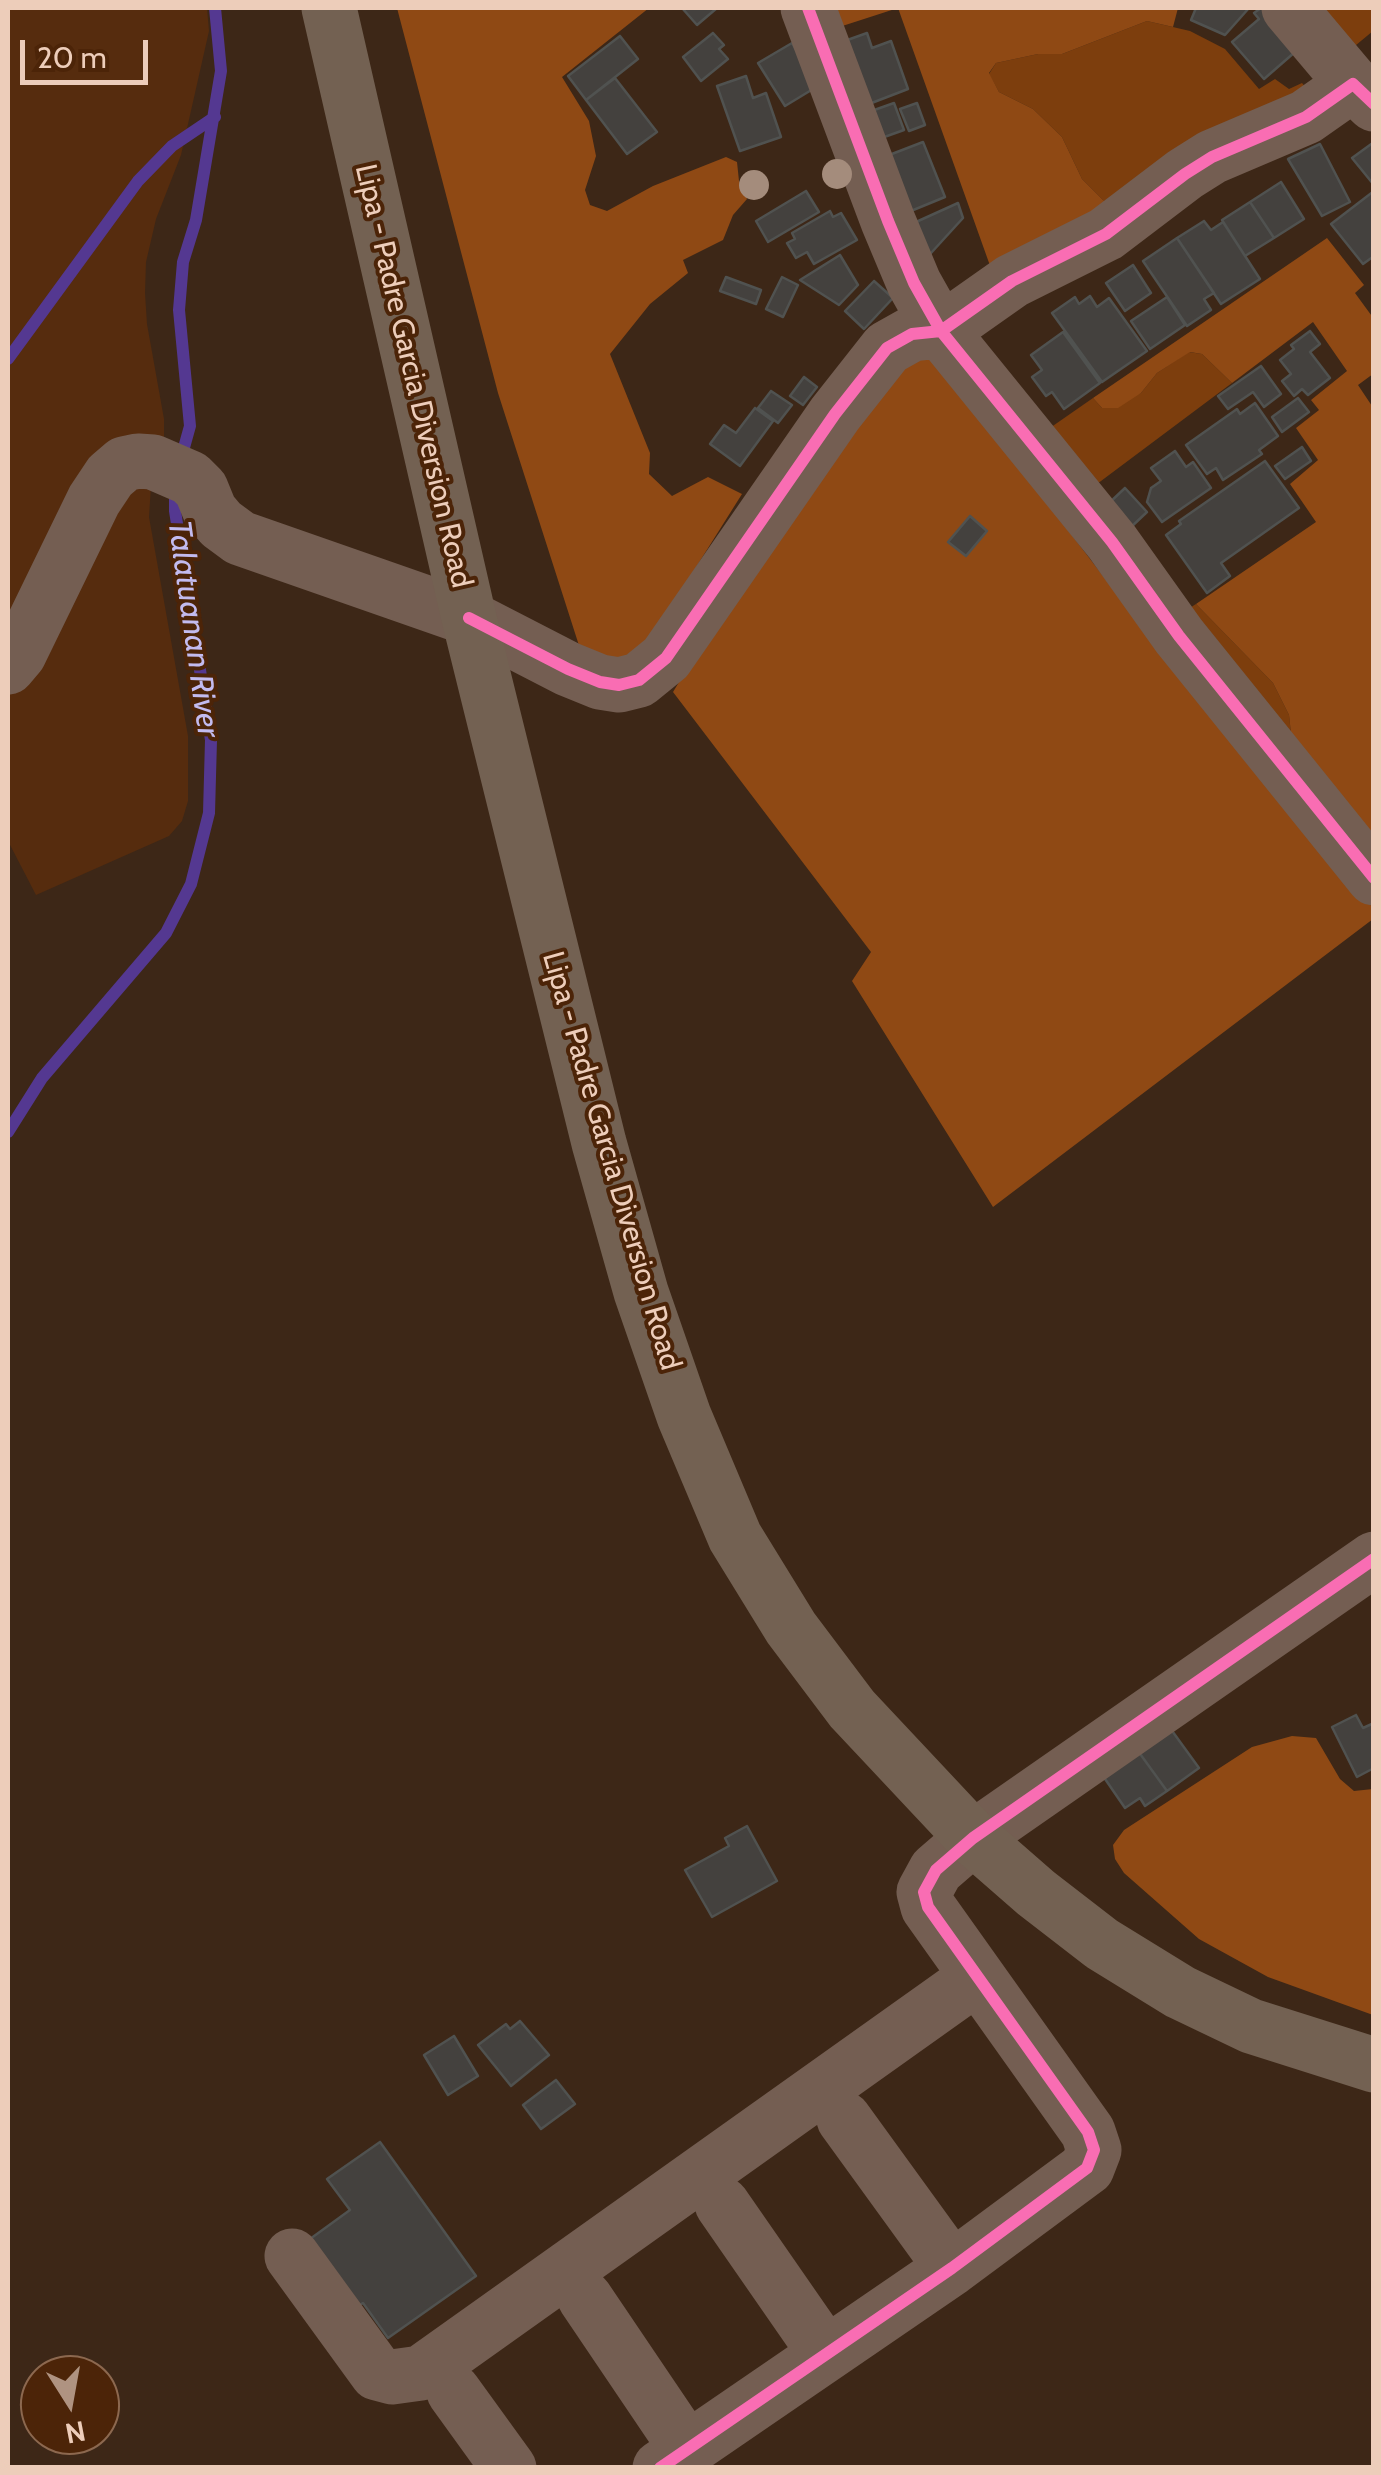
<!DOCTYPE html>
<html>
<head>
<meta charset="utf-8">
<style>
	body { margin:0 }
	#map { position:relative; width:1381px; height:2475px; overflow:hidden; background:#3d2717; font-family:Cabin,sans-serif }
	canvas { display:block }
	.frame { position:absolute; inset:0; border:10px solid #edcdba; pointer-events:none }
	.north { position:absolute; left:20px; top:2355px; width:100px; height:100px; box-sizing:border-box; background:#4c2408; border:2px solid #8c684f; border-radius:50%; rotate:169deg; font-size:28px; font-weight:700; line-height:40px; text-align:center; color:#edcdba }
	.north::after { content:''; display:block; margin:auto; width:35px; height:45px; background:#af9381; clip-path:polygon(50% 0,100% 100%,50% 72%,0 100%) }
	.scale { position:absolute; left:20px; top:40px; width:128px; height:45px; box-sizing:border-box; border:5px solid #edcdba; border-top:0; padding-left:12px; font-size:30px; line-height:35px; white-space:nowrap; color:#edcdba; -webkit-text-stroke:8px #4c2408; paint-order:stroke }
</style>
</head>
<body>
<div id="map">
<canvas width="1381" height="2475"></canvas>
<div class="frame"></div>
<div class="north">N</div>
<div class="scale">20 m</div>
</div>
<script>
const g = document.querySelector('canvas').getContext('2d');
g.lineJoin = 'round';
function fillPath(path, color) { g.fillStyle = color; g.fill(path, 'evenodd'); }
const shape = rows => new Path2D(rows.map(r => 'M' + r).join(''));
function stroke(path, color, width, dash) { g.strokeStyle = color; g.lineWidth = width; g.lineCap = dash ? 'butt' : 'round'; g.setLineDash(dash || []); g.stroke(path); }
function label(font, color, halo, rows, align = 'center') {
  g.font = font + ' Cabin,sans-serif'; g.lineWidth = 8; g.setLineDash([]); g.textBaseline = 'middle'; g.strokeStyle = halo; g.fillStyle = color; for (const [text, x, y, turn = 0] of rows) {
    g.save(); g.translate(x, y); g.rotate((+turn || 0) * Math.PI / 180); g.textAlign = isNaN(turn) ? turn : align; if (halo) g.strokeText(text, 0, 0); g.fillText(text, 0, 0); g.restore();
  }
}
fillPath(shape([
	[8,8,207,8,209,31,181,155,156,219,146,262,145,293,147,324,164,419,164,445,151,486,149,517,188,736,188,801,182,821,169,836,36,895,8,841]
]), '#562c0e');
fillPath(shape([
	[1304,8,1373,8,1373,31,1344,55],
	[1147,21,1190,31,1225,49,1259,89,1275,79,1289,89,1302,83,1313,96,1120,207,1103,200,1082,179,1062,137,1033,109,999,92,989,74,996,63,1038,54,1062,54],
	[1189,352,1202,354,1232,383,1097,484,1047,430,1093,398,1102,408,1141,393,1157,373],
	[1196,604,1273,683,1289,715,1292,743,1185,611]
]), '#7d3e0d');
fillPath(shape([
	[397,8,649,8,562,77,589,121,596,156,585,190,590,205,607,211,653,186,726,157,737,162,739,181,747,199,733,215,723,240,683,260,688,273,650,304,610,354,650,453,649,474,672,496,708,477,742,494,649,642,616,662,583,658,498,393],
	[822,8,1178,8,1173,27,1147,21,1062,54,1038,54,996,63,989,73,999,92,1033,109,1062,137,1082,179,1103,200,1120,207,993,274,898,8,830,30],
	[1327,238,1364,285,1355,293,1374,319,1373,374,1358,385,1374,409,1373,849,1292,743,1289,715,1273,683,1196,604,1316,522,1290,484,1318,460,1296,428,1319,410,1311,400,1347,371,1313,322,1232,383,1202,354,1190,352,1157,373,1141,393,1118,408,1102,408,1093,398],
	[925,353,1009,453,1113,589,1373,908,1373,919,993,1207,852,981,871,952,673,692,696,654,896,362],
	[1292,1736,1316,1738,1340,1779,1354,1791,1373,1789,1373,2015,1268,1977,1199,1939,1124,1873,1115,1859,1113,1845,1124,1830,1252,1747]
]), '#8f4914');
stroke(shape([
	[8,359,138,181,172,146,215,117],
	[180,462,190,426,179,310,183,262,196,220,221,71,215,8],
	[8,1132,42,1078,166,933,191,884,209,813,211,740,175,511,175,486]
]), '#543891', 12);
const building = shape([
	[682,8,717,8,697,25,682,8],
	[1196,8,1249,8,1225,35,1191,20,1196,8],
	[1261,8,1271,8,1295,52,1264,79,1232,42,1259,19,1254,13,1261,8],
	[713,33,724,45,719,49,728,59,701,81,683,57,713,33],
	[867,33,872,48,891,41,908,89,856,109,839,43,867,33],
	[620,36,638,59,586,100,568,76,620,36],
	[792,43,818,86,785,106,758,63,792,43],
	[746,76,753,98,766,93,781,137,740,151,717,86,746,76],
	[615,78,657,132,627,154,586,100,615,78],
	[894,103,904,130,873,141,863,114,894,103],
	[917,103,925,125,909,131,900,109,917,103],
	[923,142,945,197,906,213,884,157,923,142],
	[1374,142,1374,185,1352,158,1374,142],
	[1320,144,1350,202,1322,216,1288,159,1320,144],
	[1281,182,1304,219,1274,238,1250,202,1281,182],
	[806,191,819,212,768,242,756,221,806,191],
	[1374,191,1374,256,1363,264,1331,224,1374,191],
	[1250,202,1274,238,1245,256,1222,220,1250,202],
	[958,203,963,218,921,264,905,227,958,203],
	[830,211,833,217,841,213,857,240,814,264,807,252,796,258,787,243,795,239,792,233,830,211],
	[1204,221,1211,230,1223,222,1260,279,1221,304,1177,238,1204,221],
	[1177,238,1214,293,1204,299,1211,310,1187,326,1143,261,1177,238],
	[840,255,858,285,839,305,800,280,840,255],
	[1133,265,1151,293,1125,311,1106,283,1133,265],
	[726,277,761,290,756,304,720,291,726,277],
	[782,277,798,285,783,317,766,309,782,277],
	[874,281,893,298,864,329,845,311,874,281],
	[1090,296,1097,307,1109,298,1147,351,1102,382,1052,313,1075,297,1079,304,1090,296],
	[1167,297,1185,325,1150,349,1131,321,1167,297],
	[1310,331,1320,344,1310,352,1330,378,1308,395,1302,389,1294,396,1282,381,1291,374,1280,360,1294,349,1291,345,1310,331],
	[1063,332,1100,383,1064,409,1052,392,1046,396,1032,377,1042,370,1031,355,1063,332],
	[1261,366,1281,394,1264,407,1253,392,1228,409,1218,396,1261,366],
	[804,377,817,387,803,405,790,396,804,377],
	[771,391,792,405,778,423,758,408,771,391],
	[1298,398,1309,412,1282,432,1272,417,1298,398],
	[1255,403,1278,436,1259,450,1262,454,1223,480,1216,468,1207,474,1186,445,1237,409,1240,414,1255,403],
	[755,408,773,421,740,466,710,444,724,425,736,433,755,408],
	[1302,447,1311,461,1285,479,1275,466,1302,447],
	[1175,451,1186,467,1193,462,1211,488,1162,522,1147,502,1151,488,1161,481,1151,468,1175,451],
	[1265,461,1299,508,1221,563,1230,576,1207,593,1166,535,1181,524,1179,521,1265,461],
	[1125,488,1147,512,1129,529,1107,505,1125,488],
	[970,516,987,531,966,556,948,542,970,516],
	[1356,1715,1363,1728,1374,1723,1374,1768,1357,1777,1332,1727,1356,1715],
	[1170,1728,1199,1768,1167,1791,1138,1751,1170,1728],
	[1138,1751,1167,1791,1145,1806,1140,1798,1125,1808,1103,1776,1138,1751],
	[747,1826,777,1881,712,1917,685,1870,729,1846,725,1838,747,1826],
	[520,2021,549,2055,511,2086,478,2045,506,2024,510,2029,520,2021],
	[454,2036,478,2076,448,2095,424,2055,454,2036],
	[556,2080,575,2104,541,2129,523,2105,556,2080],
	[380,2142,476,2276,388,2338,363,2303,358,2306,310,2239,350,2210,327,2179,380,2142]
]);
fillPath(building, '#44413e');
stroke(building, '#505250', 2.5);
stroke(shape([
	[808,8,888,221,914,283,941,331,1112,542,1179,636,1374,878],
	[1289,8,1353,84],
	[8,667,19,654,94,500,110,476,124,464,138,461,153,462,190,478,201,489,210,511,221,524,240,538,469,618,568,669,600,682,619,685,639,680,666,658,835,414,887,348,912,334,941,331,1012,281,1106,234,1185,174,1212,157,1306,117,1353,84,1374,104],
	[844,2119,952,2268],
	[722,2204,826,2354],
	[292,2256,377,2373,392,2377,421,2373,976,1978],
	[585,2298,687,2449],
	[454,2392,509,2468],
	[660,2468,952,2268,1087,2168,1094,2150,1088,2132,928,1907,924,1892,936,1870,973,1838,1374,1559]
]), '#745e52', 55);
stroke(shape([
	[329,8,469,618,599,1143,641,1292,684,1416,735,1537,791,1628,852,1709,973,1838,1036,1893,1102,1944,1180,1992,1251,2026,1374,2065]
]), '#736152', 55);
stroke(shape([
	[808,8,888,221,914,283,941,331,1112,542,1179,636,1374,878],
	[469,618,568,669,600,682,619,685,639,680,666,658,835,414,887,348,912,334,941,331,1012,281,1106,234,1185,174,1212,157,1306,117,1353,84,1374,104],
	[660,2468,952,2268,1087,2168,1094,2150,1088,2132,928,1907,924,1892,936,1870,973,1838,1374,1559]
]), '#f96db3', 12);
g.fillStyle = '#a48c7c';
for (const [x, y] of [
	[837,174],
	[754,185]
]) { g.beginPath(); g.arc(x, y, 15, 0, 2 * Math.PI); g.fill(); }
label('30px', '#edcdba', '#4c2408', [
	["Lipa - Padre Garcia Diversion Road",413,376,77],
	["Lipa - Padre Garcia Diversion Road",611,1161,74]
]);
label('italic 32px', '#c3bbef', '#4c2408', [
	["Talatuanan River",193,629,82]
]);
</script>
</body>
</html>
